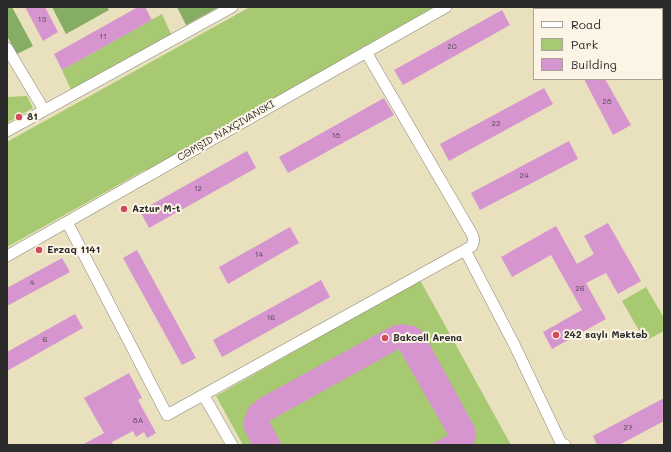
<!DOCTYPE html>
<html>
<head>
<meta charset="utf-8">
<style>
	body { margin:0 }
	#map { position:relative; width:671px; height:452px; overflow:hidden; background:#e9e1be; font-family:Mali,sans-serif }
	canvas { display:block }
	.frame { position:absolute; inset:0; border:8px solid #2b2b2b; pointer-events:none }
	.legend { position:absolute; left:533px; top:8px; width:130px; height:72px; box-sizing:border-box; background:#fcf5e5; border:1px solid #a8a49b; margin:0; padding:5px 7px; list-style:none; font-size:12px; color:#2b2b2b }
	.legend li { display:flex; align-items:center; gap:8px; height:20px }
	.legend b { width:20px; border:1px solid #a8a49b }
</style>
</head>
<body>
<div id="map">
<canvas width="671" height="452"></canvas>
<div class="frame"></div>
<ul class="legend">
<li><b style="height:5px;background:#fff"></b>Road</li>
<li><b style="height:11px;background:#a7c972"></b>Park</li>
<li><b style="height:11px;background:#d695ce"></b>Building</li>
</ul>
</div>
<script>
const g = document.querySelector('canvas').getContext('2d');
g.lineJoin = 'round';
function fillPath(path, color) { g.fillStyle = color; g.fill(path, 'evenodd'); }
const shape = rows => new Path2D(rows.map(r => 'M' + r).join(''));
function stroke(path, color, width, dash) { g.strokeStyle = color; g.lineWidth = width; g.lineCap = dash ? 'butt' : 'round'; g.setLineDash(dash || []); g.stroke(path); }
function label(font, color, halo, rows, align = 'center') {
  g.font = font + ' Mali,sans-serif'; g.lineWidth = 4; g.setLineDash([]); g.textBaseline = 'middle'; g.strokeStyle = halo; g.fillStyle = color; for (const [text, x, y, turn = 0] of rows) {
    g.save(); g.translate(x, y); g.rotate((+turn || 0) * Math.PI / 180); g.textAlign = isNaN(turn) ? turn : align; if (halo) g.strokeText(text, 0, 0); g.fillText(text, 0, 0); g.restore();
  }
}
fillPath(shape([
	[250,7,434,7,344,58,162,167,145,170,7,247,7,142],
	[162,14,171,34,71,90,62,70],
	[27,96,33,108,7,123,7,97],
	[420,280,511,445,243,445,216,396],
	[646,287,664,318,664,331,645,341,622,301]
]), '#a7c972');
fillPath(shape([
	[7,7,12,7,33,46,17,54,7,36],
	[52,7,107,7,109,10,66,34],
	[177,7,219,7,186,25]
]), '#85ad64');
fillPath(shape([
	[25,7,45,7,58,32,43,41],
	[138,7,145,7,152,20,62,70,54,54],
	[502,10,510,25,403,85,394,70],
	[584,79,605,79,631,125,613,135],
	[544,88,553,104,449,161,440,144],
	[384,98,394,115,288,173,279,157],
	[569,141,578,159,480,210,471,193],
	[247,151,256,168,149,228,140,211],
	[608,223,641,281,618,294,606,273,586,283,606,319,552,349,543,332,582,310,551,255,512,277,501,257,556,226,577,264,594,254,584,236],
	[290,227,299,243,228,284,219,267],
	[137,250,196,358,182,365,123,258],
	[62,258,70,272,7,306,7,288],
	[321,280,330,297,222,357,213,340],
	[75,314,83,328,7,371,7,352],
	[400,324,415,326,423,332,475,428,476,437,473,445,430,445,448,435,399,349,269,421,282,445,252,445,244,429,244,419,249,407,260,398,390,327],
	[129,373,142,398,138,400,156,433,147,438,144,432,136,437,133,431,112,442,113,445,82,445,104,433,84,398],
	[664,398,664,421,619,445,597,445,593,436]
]), '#d695ce');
const minor = shape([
	[7,48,44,110],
	[7,131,232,7],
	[67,222,167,415,465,250,472,246,474,240,472,234,366,52],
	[465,250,514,344,561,443,565,445],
	[7,256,446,7],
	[204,396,232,445]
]);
stroke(minor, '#8a8674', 12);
stroke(minor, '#fff', 11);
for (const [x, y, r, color] of [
	[19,117,4,"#d1495b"],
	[124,209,4,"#d1495b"],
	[39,250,4,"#d1495b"],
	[556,335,4,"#d1495b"],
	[385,338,4,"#d1495b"]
]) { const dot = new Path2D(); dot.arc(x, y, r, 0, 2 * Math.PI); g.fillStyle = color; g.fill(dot); stroke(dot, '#fcf5e5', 1.5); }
label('8px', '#564654', null, [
	["13",42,20],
	["11",103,37],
	["20",452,47],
	["28",607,102],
	["22",496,124],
	["18",336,136],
	["24",524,176],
	["12",198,189],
	["14",259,255],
	["4",32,283],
	["26",580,289],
	["16",271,318],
	["6",45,340],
	["8A",138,421],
	["27",628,428]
]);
label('bold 10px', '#2b2b2b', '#fcf5e5', [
	["81",27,117],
	["Aztur M-t",132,209],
	["Erzaq 1141",47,250],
	["242 saylı Məktəb",564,335],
	["Bakcell Arena",393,338]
], 'left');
label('10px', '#2b2b2b', '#fcf5e5', [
	["CƏMŞID NAXÇIVANSKI",226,131,-30]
]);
</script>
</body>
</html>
